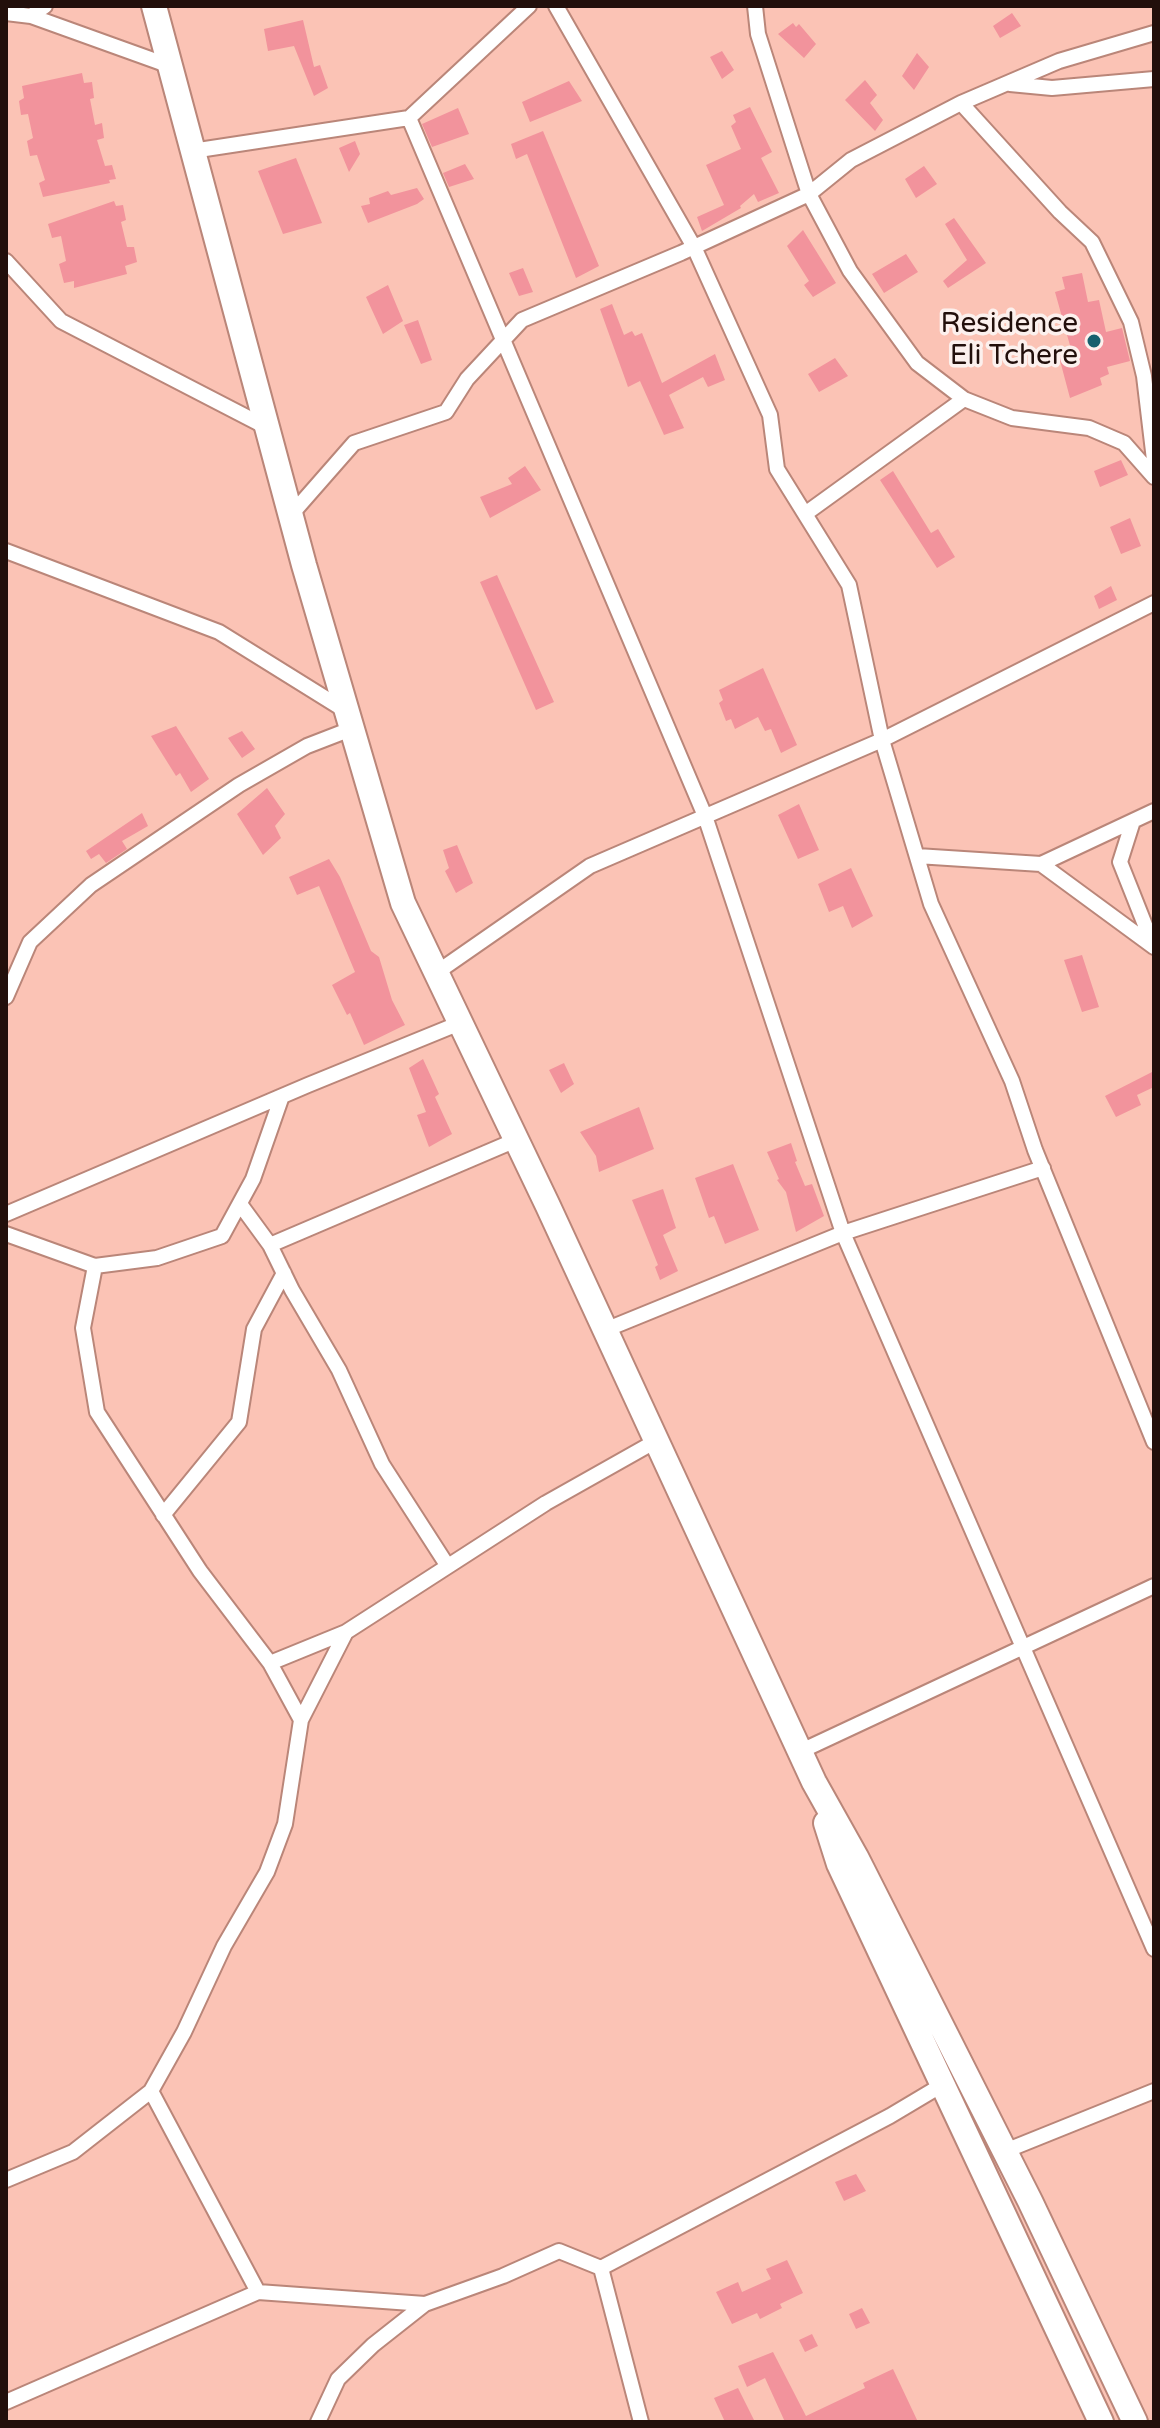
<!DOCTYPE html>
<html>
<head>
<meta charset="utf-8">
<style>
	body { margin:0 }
	#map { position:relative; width:1160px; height:2428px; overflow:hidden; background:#fbc3b5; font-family:"Varela Round",sans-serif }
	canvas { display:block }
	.frame { position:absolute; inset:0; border:8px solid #220f0b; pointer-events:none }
</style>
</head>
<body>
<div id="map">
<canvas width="1160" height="2428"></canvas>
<div class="frame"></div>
</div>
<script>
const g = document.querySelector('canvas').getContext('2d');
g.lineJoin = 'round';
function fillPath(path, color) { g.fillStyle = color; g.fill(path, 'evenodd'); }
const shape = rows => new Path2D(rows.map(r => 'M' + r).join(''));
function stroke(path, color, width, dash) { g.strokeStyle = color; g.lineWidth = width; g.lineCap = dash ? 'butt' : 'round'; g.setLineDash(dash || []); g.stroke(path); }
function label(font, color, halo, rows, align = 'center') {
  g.font = font + ' "Varela Round",sans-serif'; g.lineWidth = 7; g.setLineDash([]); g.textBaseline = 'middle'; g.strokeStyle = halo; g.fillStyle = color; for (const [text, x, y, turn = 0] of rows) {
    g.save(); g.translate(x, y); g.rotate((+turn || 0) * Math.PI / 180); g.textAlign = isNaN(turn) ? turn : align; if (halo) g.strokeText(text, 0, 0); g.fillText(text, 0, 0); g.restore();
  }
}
fillPath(shape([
	[1012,13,1021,26,1000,38,993,26],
	[303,20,314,67,320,65,328,88,314,96,294,46,268,51,264,29],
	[793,23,796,27,799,24,816,44,804,58,778,34],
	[722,51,734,70,722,79,710,57],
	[917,53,929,67,914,90,902,76],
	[82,73,84,83,92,82,94,98,90,99,95,125,102,123,104,138,97,140,105,166,112,165,116,179,109,180,110,183,43,197,39,183,45,180,37,155,30,156,27,141,33,138,28,114,21,115,19,101,24,98,22,86],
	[865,80,877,95,870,103,883,120,875,131,845,100],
	[569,81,582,101,530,122,522,102],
	[750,107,772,152,761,158,779,193,758,202,754,194,740,206,741,208,702,231,697,217,724,205,706,165,741,149,731,126,736,122,733,115],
	[458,108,469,134,432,147,422,124],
	[543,131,599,266,576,278,527,154,516,159,511,144],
	[355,141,360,154,349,172,339,148],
	[296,158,322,223,283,234,258,171],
	[465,164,474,179,449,187,443,173],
	[924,166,937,184,916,198,905,179],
	[417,188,424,199,417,204,368,223,361,206,370,204,369,198,388,191,391,195],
	[114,201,116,206,123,205,126,220,121,222,127,247,134,247,137,262,125,266,127,274,74,288,74,281,64,283,59,264,66,261,61,236,52,238,48,224],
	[954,218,986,263,948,288,943,281,967,260,945,224],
	[803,230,836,283,813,297,804,285,809,281,787,246],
	[906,254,918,272,884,293,872,274],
	[523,268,533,292,519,296,509,273],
	[1082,273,1088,302,1099,300,1106,332,1122,328,1130,361,1107,367,1109,374,1100,378,1102,385,1070,398,1058,353,1071,349,1055,292,1065,289,1062,277],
	[388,285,403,321,383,334,366,297],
	[612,304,624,335,632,331,635,336,642,333,662,383,715,354,725,380,708,387,703,377,669,395,684,428,664,435,640,381,628,387,600,309],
	[418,320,432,360,421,364,404,325],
	[835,358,848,376,819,392,808,374],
	[1121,460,1128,475,1100,487,1094,471],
	[525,466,541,490,490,518,480,497,512,484,508,478],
	[893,471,931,533,938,529,955,557,937,568,880,480],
	[1130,518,1141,546,1121,554,1110,527],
	[497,575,554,702,536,710,480,582],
	[1111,586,1117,600,1099,609,1094,596],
	[763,668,797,745,781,753,771,729,765,731,758,717,735,729,731,719,726,721,719,703,723,700,719,690],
	[176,726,209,779,191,792,180,773,176,776,151,736],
	[242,731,255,749,242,758,228,738],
	[267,788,285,814,275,826,281,838,263,855,237,814],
	[799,804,819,850,798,859,778,815],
	[142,813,148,826,122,841,127,849,106,863,99,854,91,859,86,851],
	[457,845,473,883,456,893,445,871,449,868,443,850],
	[329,859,340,877,371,951,379,957,392,1000,405,1025,364,1045,350,1013,347,1015,332,985,355,972,319,886,297,895,289,877],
	[851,868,873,916,852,928,843,906,829,912,818,884],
	[1082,955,1099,1007,1082,1012,1064,960],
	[423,1059,439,1094,435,1097,452,1134,429,1147,417,1115,426,1112,409,1068],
	[564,1063,574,1084,561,1093,549,1070],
	[1154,1071,1154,1087,1137,1095,1141,1105,1116,1117,1105,1096],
	[639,1107,654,1149,599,1172,596,1156,580,1132],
	[791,1143,797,1161,795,1162,805,1186,812,1184,824,1216,796,1232,786,1192,777,1180,779,1179,767,1152],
	[733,1164,759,1230,725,1244,714,1216,709,1218,695,1178],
	[663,1189,676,1228,663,1235,678,1271,660,1280,655,1267,658,1265,632,1200],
	[856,2174,866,2191,844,2201,835,2182],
	[787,2260,803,2293,780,2304,782,2308,760,2319,757,2313,732,2324,716,2292,738,2282,742,2292,771,2279,766,2269],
	[862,2308,870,2323,856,2329,849,2314],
	[812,2334,818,2346,805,2352,799,2340],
	[773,2352,806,2416,865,2388,863,2383,893,2369,918,2422,785,2422,765,2378,747,2387,738,2366],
	[738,2388,755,2422,725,2422,714,2398]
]), '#f2939c');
const minor = shape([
	[45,6,31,16,170,66],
	[556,6,694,247,770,415,777,469,849,585,882,740,931,904,1012,1081,1035,1150,1154,1442],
	[755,6,758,34,809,194,850,271,917,363,964,399,1012,418,1089,428,1124,443,1154,477],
	[6,13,31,16],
	[1010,84,1052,88,1154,79],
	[961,103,1059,61,1154,33],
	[409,118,705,816,843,1233,1043,1168],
	[192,151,409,118,529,6],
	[6,261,61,321,266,427],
	[805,514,964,399],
	[290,516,354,443,446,412,467,379,522,320,681,253,809,194,851,160,961,103,1060,212,1092,242,1131,322,1144,376,1154,460],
	[6,551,219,632,346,711],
	[1133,821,1120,862,1153,945],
	[917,856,1041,864,1154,811],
	[1041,864,1154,947],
	[436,973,590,866,882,740,1154,603],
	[6,997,30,942,91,885,239,785,307,746,351,729],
	[240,1204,270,1245,292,1290,339,1370,382,1464,447,1565],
	[6,1214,308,1085,460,1023],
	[6,1234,95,1266,157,1258,222,1236,253,1179,282,1096],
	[270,1245,516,1140],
	[95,1266,83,1328,97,1412,200,1571,270,1663,346,1632,546,1503,656,1441],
	[605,1330,843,1233,1154,1949],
	[163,1515,239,1422,254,1329,284,1273],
	[270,1663,301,1720,346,1632],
	[799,1752,1154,1586],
	[151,2091,258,2292,425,2304],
	[1005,2151,1154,2091],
	[6,2180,73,2152,151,2091,184,2032,224,1946,267,1872,285,1824,301,1720],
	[601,2268,890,2116,942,2085],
	[601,2268,641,2422],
	[6,2402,258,2292],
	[318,2422,338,2379,373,2345,425,2304,503,2276,559,2251,601,2268]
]);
const trunk = shape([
	[154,6,304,565,403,903,548,1206,814,1782,856,1857,1030,2201,1135,2422],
	[826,1823,839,1864,1101,2422]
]);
stroke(minor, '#ba8679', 18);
stroke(trunk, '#ba8679', 28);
stroke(minor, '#fff', 14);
stroke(trunk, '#fff', 24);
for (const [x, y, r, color] of [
	[1094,341,8,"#16606e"]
]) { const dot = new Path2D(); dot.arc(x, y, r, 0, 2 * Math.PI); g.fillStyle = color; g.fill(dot); stroke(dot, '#fcf0ed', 3); }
label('28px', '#220f0b', '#fcf0ed', [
	["Residence",1078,325],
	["Eli Tchere",1078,357]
], 'right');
</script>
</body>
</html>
